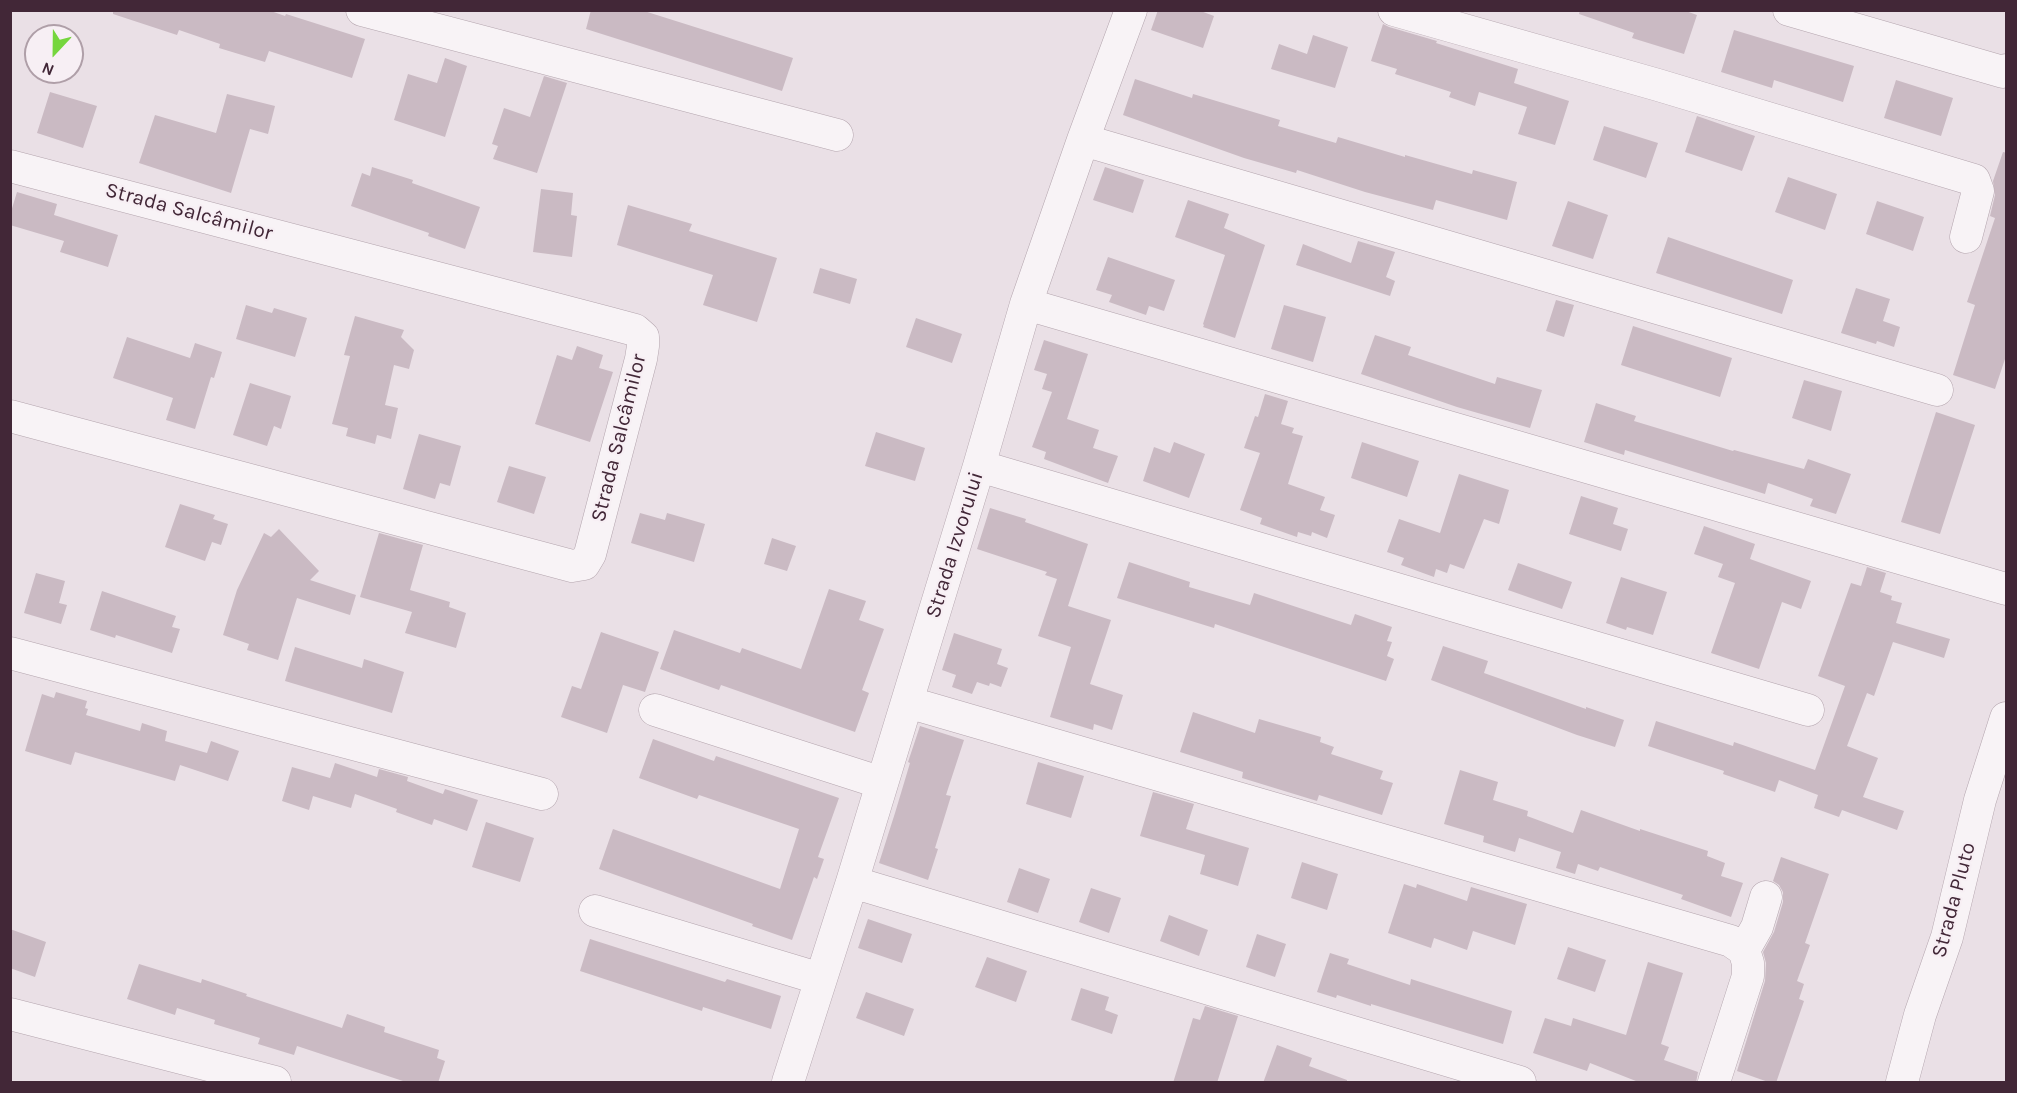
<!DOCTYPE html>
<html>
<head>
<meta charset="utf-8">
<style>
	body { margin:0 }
	#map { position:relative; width:2017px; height:1093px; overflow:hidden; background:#eae0e6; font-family:Karla,sans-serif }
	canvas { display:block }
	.frame { position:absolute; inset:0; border:12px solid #422737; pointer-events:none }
	.north { position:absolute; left:24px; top:24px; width:60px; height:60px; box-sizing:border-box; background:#f7eff4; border:2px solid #af9fa8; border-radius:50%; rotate:202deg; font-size:16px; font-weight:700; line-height:24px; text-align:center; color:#422737 }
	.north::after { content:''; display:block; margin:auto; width:21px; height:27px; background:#75d63d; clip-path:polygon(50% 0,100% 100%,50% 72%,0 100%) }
</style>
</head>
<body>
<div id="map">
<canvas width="2017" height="1093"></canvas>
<div class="frame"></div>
<div class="north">N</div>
</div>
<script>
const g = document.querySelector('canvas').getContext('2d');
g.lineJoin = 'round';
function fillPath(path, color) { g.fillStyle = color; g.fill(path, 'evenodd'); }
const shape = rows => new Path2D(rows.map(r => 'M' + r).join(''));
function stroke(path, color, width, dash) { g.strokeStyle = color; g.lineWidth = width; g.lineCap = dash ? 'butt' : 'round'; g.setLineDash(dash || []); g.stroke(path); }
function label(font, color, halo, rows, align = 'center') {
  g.font = font + ' Karla,sans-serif'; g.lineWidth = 4.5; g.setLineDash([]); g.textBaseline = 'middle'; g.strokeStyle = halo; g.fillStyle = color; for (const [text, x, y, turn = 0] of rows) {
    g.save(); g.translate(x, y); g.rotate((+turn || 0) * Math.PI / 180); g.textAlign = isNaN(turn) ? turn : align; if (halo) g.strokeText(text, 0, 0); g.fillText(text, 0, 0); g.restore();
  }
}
fillPath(shape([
	[113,10,268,10,285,16,286,14,365,39,352,78,269,51,265,62,219,48,220,44,179,30,177,35,113,14],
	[591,10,641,10,793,58,782,91,586,29],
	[1158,10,1198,10,1214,16,1203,48,1151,30],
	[1580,10,1683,10,1697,15,1684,54,1632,38,1634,33,1579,14],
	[1383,24,1389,27,1437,41,1436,43,1518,69,1514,83,1569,101,1555,145,1518,134,1527,107,1479,92,1475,106,1449,97,1451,92,1395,74,1397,69,1371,61],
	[1734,30,1854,66,1843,102,1774,80,1772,88,1721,72],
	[1313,35,1348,47,1335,88,1271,69,1279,44,1307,54],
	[445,58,467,66,445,137,394,120,408,74,437,83],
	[544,76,567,83,537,173,493,159,498,146,492,144,504,108,530,117],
	[1135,79,1192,98,1193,94,1280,120,1278,126,1336,143,1338,137,1405,157,1405,155,1472,174,1473,170,1517,182,1507,220,1436,200,1433,210,1365,192,1297,170,1296,173,1244,158,1123,115],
	[1896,80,1953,98,1941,136,1884,118],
	[50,92,97,106,83,148,37,133],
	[227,94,275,106,268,134,250,129,231,193,139,163,155,115,216,133],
	[1697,116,1755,136,1742,171,1685,152],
	[1604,126,1658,143,1646,178,1593,160],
	[2003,152,2007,153,2007,353,1995,389,1953,375,1975,305,1967,302,1995,218,1990,216,1995,195,1993,181],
	[372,167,413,180,412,183,480,207,465,249,428,236,429,233,351,206,362,173,370,176],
	[1105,167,1144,180,1133,213,1093,200],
	[1788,177,1837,194,1825,230,1775,212],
	[541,189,573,193,571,215,577,216,572,257,533,252],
	[17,192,57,204,54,215,118,235,108,267,60,252,64,241,10,225,10,215],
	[1188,200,1229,214,1224,228,1265,245,1235,338,1203,327,1204,325,1203,324,1225,255,1175,237],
	[1568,201,1608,215,1593,259,1552,246],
	[1877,201,1924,217,1913,251,1866,234],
	[628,205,692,224,689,231,777,258,757,322,703,305,713,275,617,245],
	[1668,237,1793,280,1782,314,1656,273],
	[1358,241,1395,252,1386,277,1395,281,1390,296,1296,265,1303,244,1351,263],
	[1108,257,1175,280,1164,311,1149,306,1146,315,1109,302,1112,295,1096,290],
	[820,268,857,279,850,304,813,293],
	[1856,288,1890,299,1883,321,1900,327,1894,347,1877,341,1876,344,1841,333],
	[1556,300,1574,305,1564,337,1546,331],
	[246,305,272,313,274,308,307,318,295,357,236,339],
	[1284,305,1326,317,1313,362,1271,349],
	[355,316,404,330,401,337,414,350,409,369,394,365,385,405,398,408,391,439,377,435,375,444,346,436,348,428,332,424,350,356,344,355],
	[916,318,962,334,952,363,906,347],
	[1633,326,1732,358,1720,397,1621,365],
	[1375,335,1411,347,1408,355,1495,384,1497,377,1542,390,1530,428,1457,407,1361,374],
	[127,337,190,358,195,343,222,352,214,378,211,377,195,429,166,420,173,398,113,378],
	[1044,340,1088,354,1067,419,1099,430,1093,448,1118,456,1108,483,1044,459,1046,452,1032,447,1052,392,1042,389,1047,374,1034,370],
	[577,346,603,355,599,368,613,372,590,442,535,424,557,355,572,360],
	[1804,380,1842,391,1831,431,1792,418],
	[250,383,291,396,281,429,274,426,267,446,233,435],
	[1265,394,1288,401,1281,424,1294,428,1292,433,1303,436,1288,484,1325,497,1320,510,1335,515,1327,538,1312,532,1311,536,1298,532,1297,537,1260,524,1262,518,1240,510,1260,453,1244,448,1255,416,1258,417],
	[1596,403,1636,416,1634,421,1733,451,1734,450,1804,469,1808,459,1851,474,1836,514,1810,506,1813,499,1768,483,1765,494,1625,450,1624,455,1584,442],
	[1936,412,1975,425,1940,534,1901,522],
	[876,432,925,448,915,481,865,466],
	[419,434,461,446,450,486,440,483,435,499,403,489],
	[1174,442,1205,454,1189,498,1143,481,1154,447,1170,453],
	[1362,442,1419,461,1407,497,1351,478],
	[509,466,546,477,534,514,497,502],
	[1459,474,1509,490,1499,524,1484,519,1464,569,1450,564,1447,573,1436,569,1434,577,1401,565,1404,558,1387,552,1399,519,1440,533],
	[1581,496,1618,508,1613,524,1628,529,1621,551,1569,534],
	[180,504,215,515,213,519,228,524,221,545,212,542,205,561,165,547],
	[990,508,1026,519,1025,522,1088,544,1068,606,1111,620,1090,684,1123,695,1112,730,1094,724,1093,730,1050,717,1071,647,1038,636,1057,579,1045,575,1047,572,977,549],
	[640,513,665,520,667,513,705,524,694,562,631,543],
	[1704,526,1755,544,1750,559,1811,581,1801,609,1782,602,1759,669,1711,653,1735,583,1718,577,1723,564,1694,554],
	[279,529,319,571,310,580,356,595,350,615,297,598,278,660,247,650,249,644,223,635,237,590,264,533,271,537],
	[379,533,423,545,410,590,450,602,449,607,466,613,456,648,405,633,412,612,360,597],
	[772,538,796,546,787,571,764,564],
	[1129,562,1190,582,1189,587,1250,605,1254,593,1351,625,1355,614,1392,627,1387,641,1392,642,1387,656,1394,659,1386,681,1215,624,1214,628,1117,598],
	[1518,563,1572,582,1562,609,1508,590],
	[1867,567,1886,573,1880,592,1892,596,1891,600,1902,603,1896,623,1950,639,1944,658,1893,642,1874,696,1867,693,1847,746,1878,758,1863,797,1904,811,1897,830,1842,810,1839,817,1814,808,1818,795,1779,780,1775,792,1723,774,1724,771,1648,746,1656,721,1733,746,1734,742,1815,770,1845,686,1818,676,1851,583,1861,586],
	[36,573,65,581,59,603,67,605,61,624,24,613],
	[1621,577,1667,592,1653,635,1627,627,1626,630,1606,623],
	[829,589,866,601,859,620,884,629,862,690,869,693,855,732,721,685,719,690,660,669,674,630,740,653,742,648,801,669],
	[102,591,176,616,172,627,180,629,172,653,116,635,115,638,90,630],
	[601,632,659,652,645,692,623,685,607,733,561,717,572,686,581,689],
	[954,633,1002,649,997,664,1008,668,1001,687,990,683,989,686,977,682,972,694,952,687,956,675,942,670],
	[1443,646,1488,661,1484,673,1586,709,1586,707,1624,720,1615,747,1577,735,1431,680],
	[295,647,362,668,364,659,404,672,392,713,285,681],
	[56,692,87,701,85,708,88,709,86,715,140,731,142,723,167,731,165,741,207,753,211,741,239,751,228,781,180,765,175,781,75,752,71,765,25,751,42,694,54,698],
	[1193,712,1255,733,1259,719,1321,737,1320,742,1334,747,1331,754,1383,771,1380,779,1393,783,1382,815,1319,795,1317,801,1242,778,1243,772,1180,752],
	[920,726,964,740,946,795,951,796,935,848,938,849,928,880,879,863,895,813,910,763,908,762],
	[653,739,714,761,716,756,839,798,818,857,824,859,817,879,814,877,792,940,752,926,753,924,599,869,613,829,780,889,799,829,699,795,697,799,639,778],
	[1038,762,1084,776,1071,818,1026,804],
	[335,763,377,777,379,769,408,777,407,781,443,794,445,789,478,800,467,831,434,819,432,825,396,812,397,809,355,794,351,808,313,796,309,810,282,801,292,767,330,778],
	[1460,770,1498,782,1493,800,1528,811,1527,816,1573,833,1581,810,1640,831,1640,829,1708,851,1707,856,1725,863,1721,876,1743,883,1731,917,1681,899,1683,895,1600,867,1598,871,1578,864,1575,874,1556,868,1561,852,1519,838,1515,852,1483,842,1484,836,1444,824],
	[1153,792,1194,804,1186,829,1249,848,1238,886,1200,874,1205,855,1140,836],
	[486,822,534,838,520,882,472,867],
	[1781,857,1829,874,1805,943,1810,945,1797,981,1804,984,1799,999,1804,1001,1776,1083,1771,1083,1737,1071,1765,981,1766,963,1763,952,1774,932,1783,902,1783,892,1779,885,1773,881],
	[1302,862,1338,874,1327,910,1291,898],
	[1019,868,1050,879,1038,913,1007,902],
	[1404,884,1416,888,1417,884,1467,901,1471,887,1527,904,1515,945,1473,931,1467,950,1434,938,1431,948,1388,933],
	[1091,888,1121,898,1109,933,1079,922],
	[1169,915,1208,930,1199,956,1160,941],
	[868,919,912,934,902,963,858,948],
	[10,929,46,942,35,977,10,968],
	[1257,934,1286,944,1275,977,1246,967],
	[590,939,725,982,727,979,781,996,771,1029,703,1007,702,1011,580,971],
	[1568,947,1606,960,1595,992,1557,979],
	[1330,953,1349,959,1347,964,1410,985,1411,979,1512,1011,1503,1044,1371,1004,1371,1006,1337,995,1336,998,1317,992],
	[987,957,1027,971,1016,1002,975,987],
	[1648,962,1683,973,1661,1044,1669,1047,1664,1060,1698,1072,1696,1083,1641,1083,1590,1063,1587,1071,1533,1053,1545,1018,1571,1026,1573,1018,1626,1035],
	[139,964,201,983,202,979,247,994,246,996,342,1028,347,1014,385,1027,384,1032,439,1050,437,1058,445,1061,438,1083,409,1083,297,1046,294,1055,258,1044,260,1038,214,1024,215,1020,177,1008,175,1015,127,999],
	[1081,988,1109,997,1105,1010,1118,1015,1112,1034,1071,1020],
	[866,992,914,1009,904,1036,856,1018],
	[1205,1006,1238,1016,1217,1083,1173,1083,1193,1018,1200,1020],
	[1277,1045,1312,1058,1309,1066,1347,1080,1347,1083,1263,1083]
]), '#cabac3');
const minor = shape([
	[362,10,837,135],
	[1394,10,1658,85,1974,180,1978,191,1966,237],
	[1789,10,2003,72,2006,70],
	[1083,140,1937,390],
	[10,166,609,323,635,330,643,337,643,346,641,359,590,554,584,564,572,566,10,416],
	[1026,304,2006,589],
	[979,466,1808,710],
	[10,653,542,794],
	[907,702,1731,941,1744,950,1748,963,1748,976,1714,1082],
	[655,710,882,783],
	[852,882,1520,1082],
	[595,911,821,979],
	[1744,950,1757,927,1766,897],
	[10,1014,275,1082],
	[788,1082,852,882,979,466,1026,304,1083,140,1131,10],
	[1902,1082,1920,1015,1947,937,1980,800,2006,718]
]);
stroke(minor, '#b4a5ae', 33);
stroke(minor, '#f8f3f6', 32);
label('21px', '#422737', '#f7eff4', [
	["Strada Salcâmilor",189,212,15],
	["Strada Salcâmilor",619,438,-76],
	["Strada Izvorului",955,545,-73],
	["Strada Pluto",1954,900,-75]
]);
</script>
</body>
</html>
